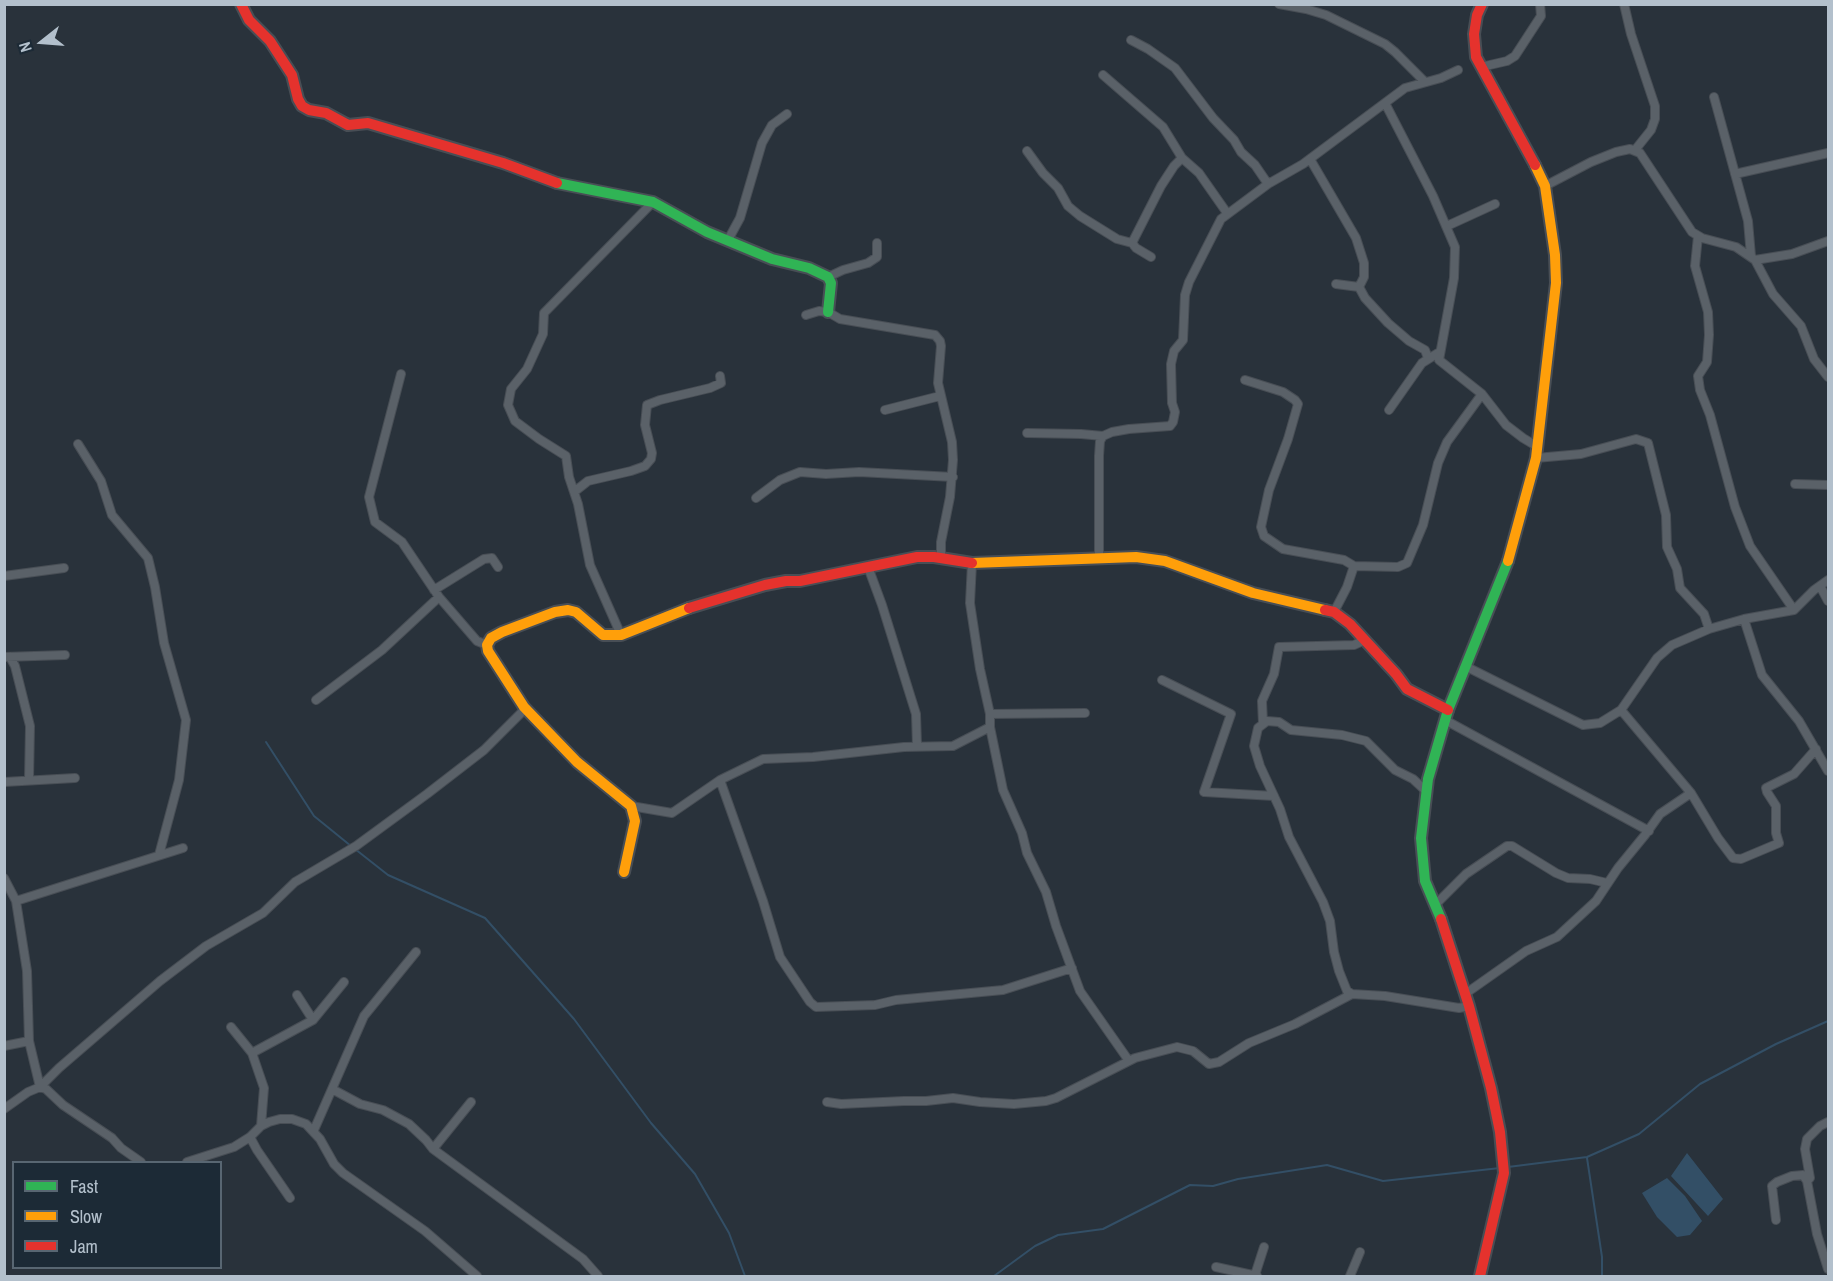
<!DOCTYPE html>
<html>
<head>
<meta charset="utf-8">
<style>
	body { margin:0 }
	#map { position:relative; width:1833px; height:1281px; overflow:hidden; background:#29323b; font-family:"Archivo Narrow",sans-serif }
	canvas { display:block }
	.frame { position:absolute; inset:0; border:6px solid #b3c0cc; pointer-events:none }
	.legend { position:absolute; left:12px; top:1161px; width:210px; height:108px; box-sizing:border-box; background:#1c2a36; border:2px solid #586672; margin:0; padding:8px 10px; list-style:none; font-size:18px; color:#b3c0cc }
	.legend li { display:flex; align-items:center; gap:12px; height:30px }
	.legend b { width:30px; border:2px solid #586672 }
	.north { position:absolute; left:12px; top:12px; width:60px; height:60px; -webkit-text-stroke:4px #1c2a36; paint-order:stroke; rotate:253deg; font-size:16px; font-weight:700; line-height:24px; text-align:center; color:#b3c0cc }
	.north::after { content:''; display:block; margin:auto; width:21px; height:27px; background:#b3c0cc; clip-path:polygon(50% 0,100% 100%,50% 72%,0 100%) }
</style>
</head>
<body>
<div id="map">
<canvas width="1833" height="1281"></canvas>
<div class="frame"></div>
<ul class="legend">
<li><b style="height:8px;background:#30b455"></b>Fast</li>
<li><b style="height:8px;background:#ff9f0a"></b>Slow</li>
<li><b style="height:8px;background:#e5322d"></b>Jam</li>
</ul>
<div class="north">N</div>
</div>
<script>
const g = document.querySelector('canvas').getContext('2d');
g.lineJoin = 'round';
function fillPath(path, color) { g.fillStyle = color; g.fill(path, 'evenodd'); }
const shape = rows => new Path2D(rows.map(r => 'M' + r).join(''));
function stroke(path, color, width, dash) { g.strokeStyle = color; g.lineWidth = width; g.lineCap = dash ? 'butt' : 'round'; g.setLineDash(dash || []); g.stroke(path); }
fillPath(shape([
	[1687,1153,1723,1199,1708,1216,1671,1176],
	[1667,1178,1685,1196,1702,1221,1690,1235,1677,1237,1657,1217,1642,1193]
]), '#334f66');
stroke(shape([
	[266,742,314,816,351,846],
	[355,849,388,875,485,918,574,1019,651,1123,695,1174,729,1233,745,1276],
	[1587,1158,1602,1257,1602,1276],
	[1508,1167,1587,1157,1639,1134,1700,1084,1776,1044,1828,1021],
	[994,1276,1035,1246,1058,1235,1103,1229,1190,1185,1213,1186,1238,1179,1327,1165,1383,1181,1500,1168]
]), '#334f66', 2);
const street = shape([
	[1279,4,1306,9,1326,15,1385,44,1395,52,1424,81],
	[1624,4,1631,34,1655,106,1655,119,1651,130,1635,150],
	[1131,40,1148,49,1175,68,1213,118,1234,140,1241,152,1255,165,1268,184],
	[1481,67,1507,61,1515,56,1541,16,1540,4],
	[1103,75,1163,127,1182,158],
	[1714,97,1748,221,1751,256],
	[1385,103,1433,196,1455,247,1454,278,1439,360,1482,394,1506,425,1523,438,1538,447],
	[1027,151,1043,173,1058,188,1068,206,1080,216,1117,239,1132,243,1161,186,1174,166,1182,158,1199,173,1227,213],
	[1310,159,1356,238,1364,263,1364,277,1359,287],
	[1735,174,1828,153],
	[1545,186,1591,162,1616,152,1630,149,1640,153,1692,232,1702,238,1736,247,1755,260,1773,294,1801,326,1814,359,1828,377],
	[1447,226,1495,204],
	[1698,236,1695,266,1708,312,1709,335,1707,362,1698,376,1700,390,1710,415,1735,507,1750,546,1794,610],
	[728,240,740,218,762,143,772,125,787,114],
	[1132,243,1136,248,1151,257],
	[1755,260,1792,254,1828,241],
	[828,277,843,270,868,263,877,257,877,243],
	[1336,284,1359,287,1365,298,1388,323,1409,341,1425,350,1428,358],
	[806,315,819,311,828,312,840,319,935,335,940,341,941,346,938,383,952,442,953,460,950,497,941,542,941,558],
	[401,374,369,497,375,522,402,542,439,597,477,641,487,645],
	[1245,380,1283,392,1295,400,1298,404,1288,439,1269,490,1261,527,1264,536,1283,549,1344,560,1354,566,1347,587,1334,612],
	[885,410,940,396],
	[1389,410,1422,363,1438,353],
	[1027,433,1081,434,1103,436,1112,432,1129,429,1170,426,1173,422,1175,412,1172,403,1171,364,1174,351,1183,340,1185,295,1189,282,1221,219,1268,184,1303,164,1405,88,1441,78,1458,70],
	[78,444,101,481,112,515,148,558,155,587,164,643,186,720,179,780,159,855],
	[1536,458,1581,454,1636,439,1648,443,1666,515,1667,547,1677,569,1680,588,1704,614,1709,629],
	[1795,484,1828,485],
	[574,492,588,481,631,471,645,466,651,459,652,453,645,425,647,405,660,400,710,388,721,383,720,376],
	[756,498,780,480,800,472,826,474,859,472,953,477],
	[1099,557,1099,456,1100,441,1103,436],
	[972,563,970,603,980,669,990,714,990,727,1003,790,1022,833,1027,853,1046,892,1056,926,1080,991,1129,1061],
	[1354,566,1398,567,1407,563,1423,525,1438,463,1447,442,1482,394],
	[868,567,882,605,916,714,917,746],
	[4,576,64,568],
	[1820,586,1828,601],
	[434,590,484,559,492,558,498,567],
	[1744,619,1762,675,1799,721,1828,771],
	[621,635,590,565,578,504,569,477,566,456,539,439,515,421,508,405,511,389,527,369,543,334,544,313,653,202],
	[4,657,65,655],
	[10,657,15,666,30,726,29,780],
	[1465,666,1583,725,1600,723,1621,710,1657,658,1672,645,1709,629,1744,619,1794,610,1814,590,1828,580],
	[1162,680,1231,714,1204,792,1274,796],
	[316,700,382,650,439,597],
	[1621,710,1691,793,1718,838,1733,858,1741,859,1779,843,1776,833,1776,806,1767,792,1766,788,1794,774,1816,749],
	[990,714,1085,713],
	[1445,720,1649,831],
	[1263,724,1262,701,1274,674,1279,647,1354,645,1365,640],
	[720,780,763,901,780,957,810,1002,816,1007,875,1005,896,1000,1003,990,1072,968],
	[4,782,75,778],
	[631,806,672,813,720,780,763,759,813,757,904,747,953,746,990,727],
	[4,878,16,901,27,971,29,1041,40,1087],
	[16,901,183,848],
	[1436,904,1466,874,1507,846,1512,846,1556,873,1568,878,1590,879,1607,883],
	[1352,994,1347,991,1339,971,1334,952,1330,921,1323,902,1289,837,1280,809,1260,766,1254,746,1258,728,1267,721,1279,722,1291,730,1342,735,1366,741,1395,770,1413,779,1426,791],
	[1465,994,1526,951,1557,937,1596,901,1618,868,1645,835,1660,814,1691,793],
	[297,995,313,1020],
	[231,1027,252,1053,264,1088,261,1126],
	[4,1046,29,1041],
	[252,1053,313,1020,344,982],
	[40,1087,46,1089,63,1105,112,1138,121,1148,141,1162],
	[332,1089,360,1104,383,1110,409,1124,426,1140,433,1149],
	[471,1102,433,1149,583,1259,598,1276],
	[827,1102,841,1104,904,1101,926,1101,953,1098,980,1102,1014,1104,1046,1101,1056,1098,1135,1058,1177,1047,1193,1051,1209,1064,1219,1062,1249,1043,1295,1024,1352,994,1385,996,1459,1008,1469,1006],
	[4,1109,28,1092,40,1087,59,1068,160,981,206,946,263,913,295,882,356,846,427,794,484,750,523,711,524,707],
	[314,1130,364,1016,416,952],
	[250,1137,257,1150,290,1198],
	[187,1162,234,1147,250,1137,261,1126,269,1122,280,1119,292,1119,306,1124,320,1139,334,1164,343,1173,425,1231,477,1276],
	[1807,1181,1810,1178,1805,1149,1807,1139,1820,1126,1828,1122],
	[1776,1220,1772,1186,1777,1182,1792,1176,1803,1175,1807,1181,1817,1234,1828,1269],
	[1216,1267,1257,1276],
	[1255,1275,1264,1247],
	[1350,1276,1360,1252]
]);
const fast = shape([
	[557,183,653,202,707,232,772,259,809,268,828,277,831,283,828,312],
	[1441,919,1425,881,1421,838,1428,779,1448,710,1508,561]
]);
const slow = shape([
	[1508,561,1536,458,1556,283,1555,255,1545,186,1535,165],
	[972,563,1136,557,1165,561,1253,593,1325,610],
	[624,872,635,821,631,806,577,762,524,707,488,651,487,645,491,638,502,632,555,612,568,610,576,612,603,635,621,635,689,608]
]);
const jam = shape([
	[241,4,249,20,270,41,292,75,298,99,302,106,309,110,326,113,348,125,368,123,503,163,557,183],
	[1482,4,1477,15,1474,34,1476,57,1535,165],
	[689,608,765,585,786,581,800,581,917,557,934,557,972,563],
	[1325,610,1334,612,1350,624,1396,674,1407,689,1448,710],
	[1441,919,1469,1006,1491,1088,1500,1132,1504,1173,1480,1276]
]);
stroke(street, '#484e55', 10);
stroke(fast, '#484e55', 14);
stroke(slow, '#484e55', 14);
stroke(jam, '#484e55', 14);
stroke(street, '#5a6168', 8);
stroke(fast, '#30b455', 10);
stroke(slow, '#ff9f0a', 10);
stroke(jam, '#e5322d', 10);
</script>
</body>
</html>
